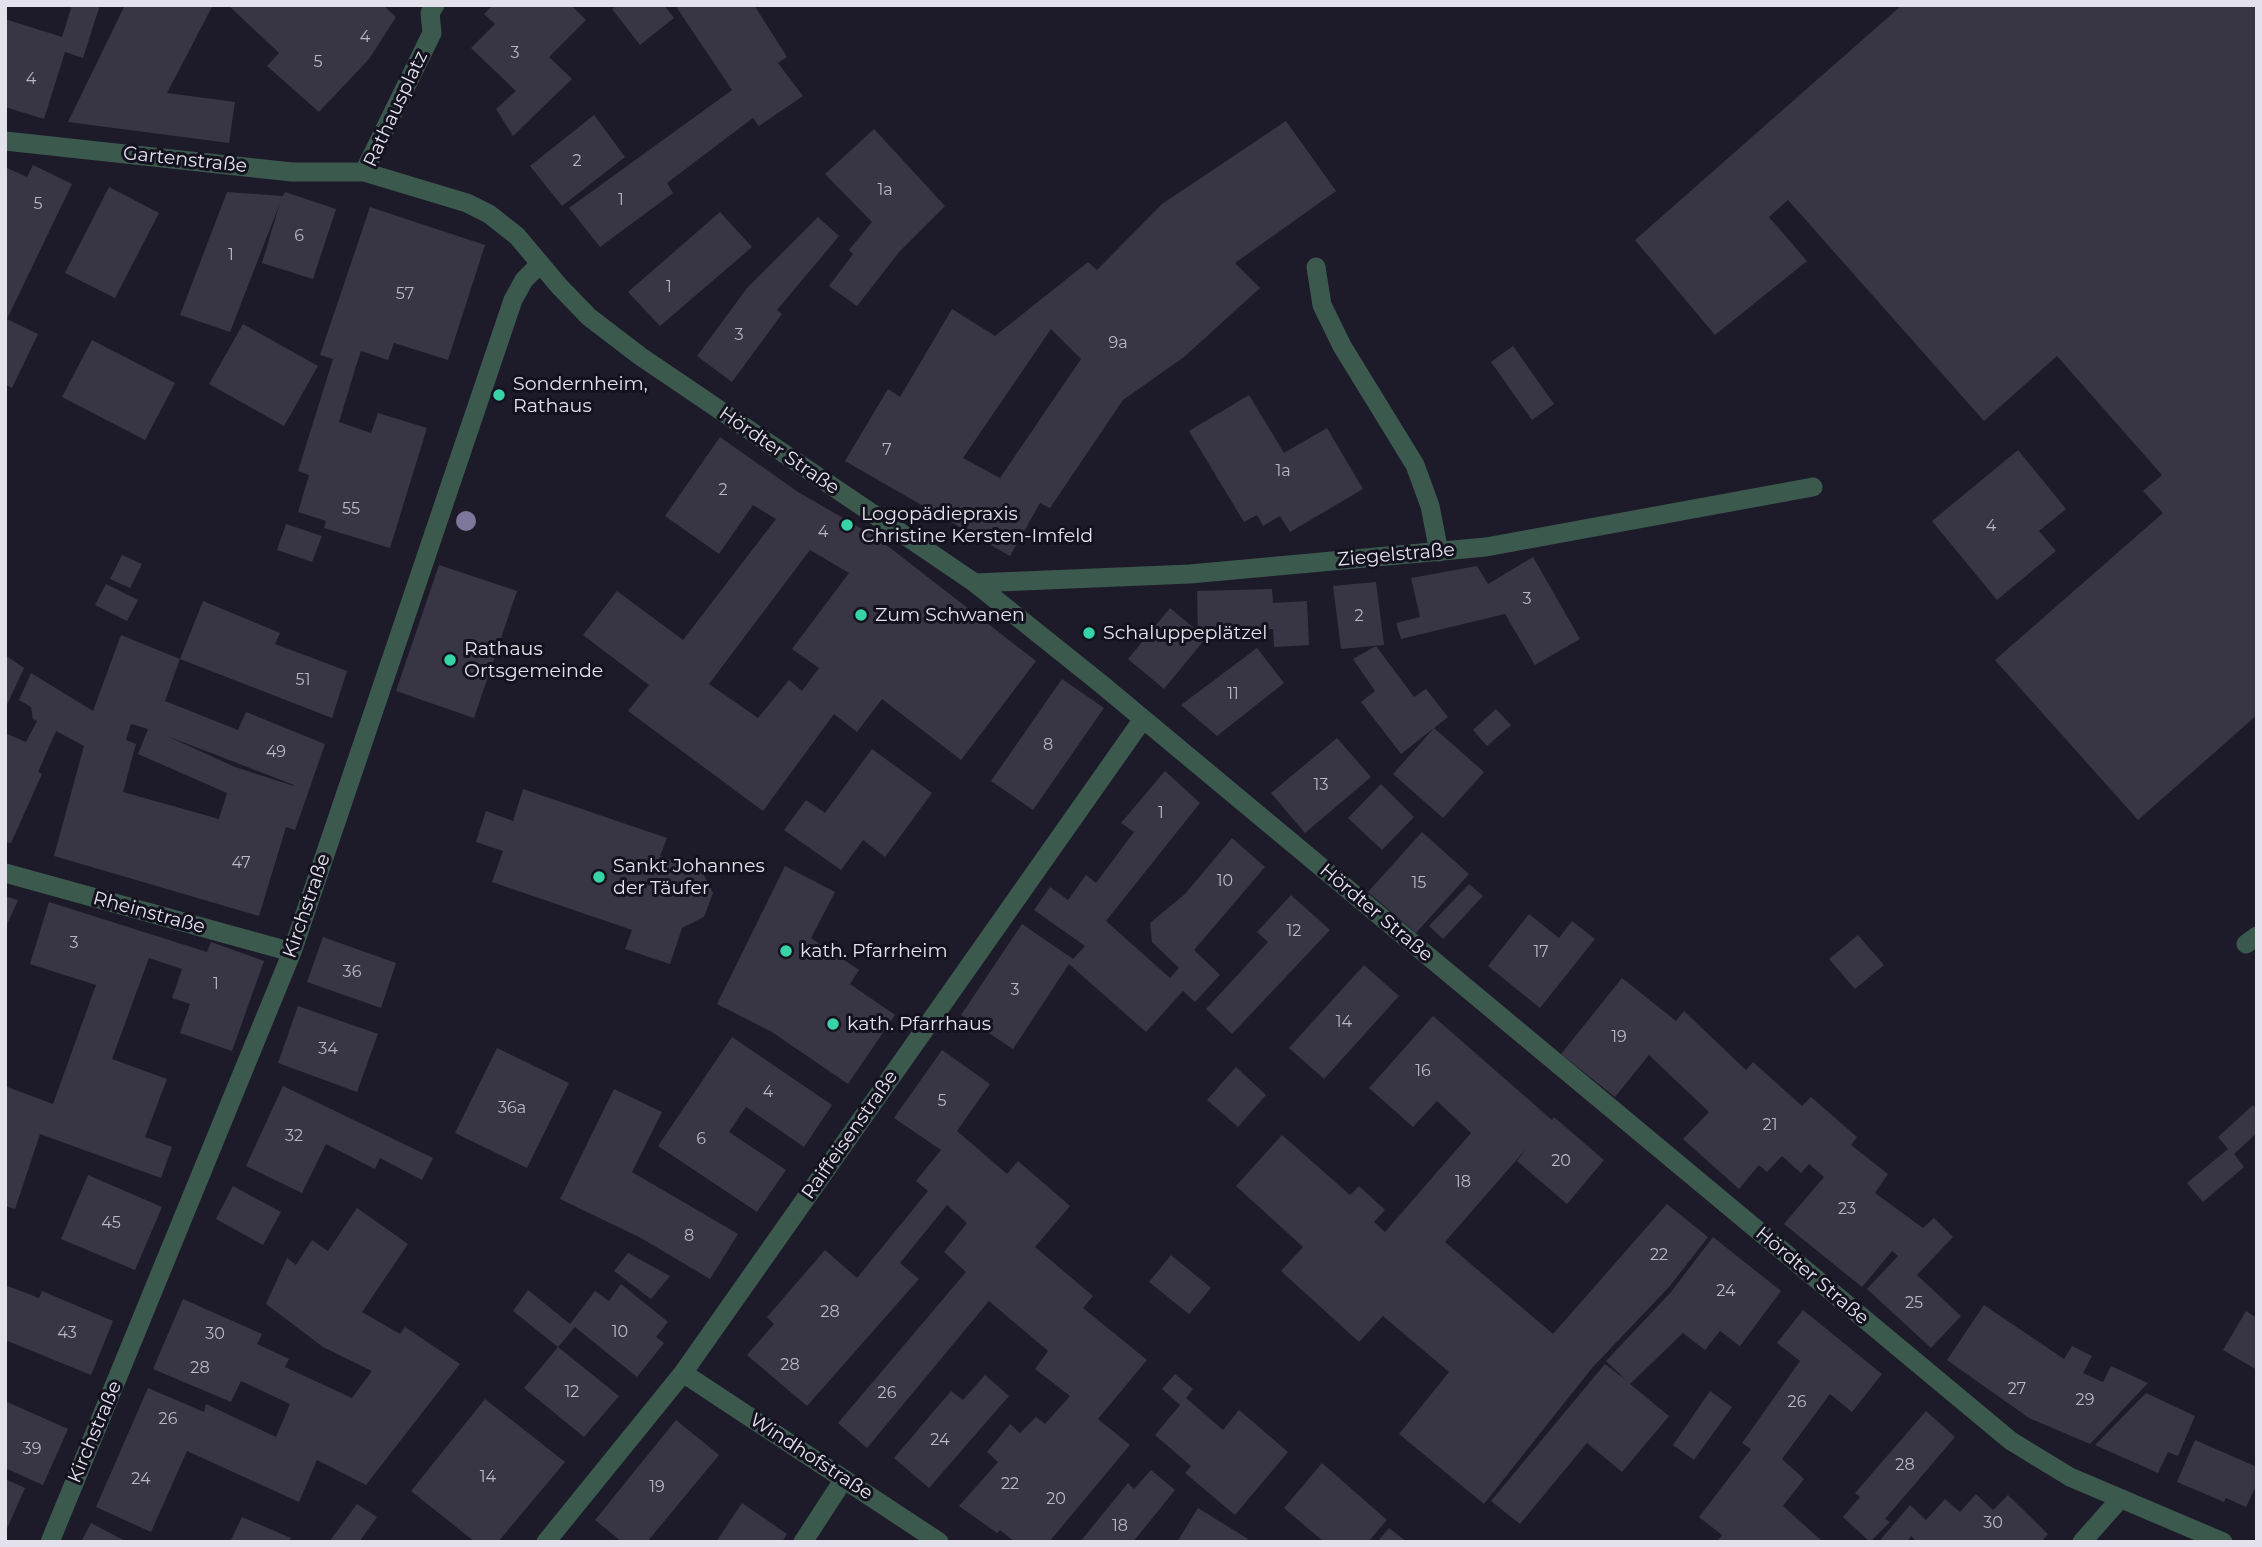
<!DOCTYPE html>
<html>
<head>
<meta charset="utf-8">
<style>
	body { margin:0 }
	#map { position:relative; width:2262px; height:1547px; overflow:hidden; background:#1d1b29; font-family:Montserrat,sans-serif }
	canvas { display:block }
	.frame { position:absolute; inset:0; border:7px solid #e3e2ec; pointer-events:none }
</style>
</head>
<body>
<div id="map">
<canvas width="2262" height="1547"></canvas>
<div class="frame"></div>
</div>
<script>
const g = document.querySelector('canvas').getContext('2d');
g.lineJoin = 'round';
function fillPath(path, color) { g.fillStyle = color; g.fill(path, 'evenodd'); }
const shape = rows => new Path2D(rows.map(r => 'M' + r).join(''));
function stroke(path, color, width, dash) { g.strokeStyle = color; g.lineWidth = width; g.lineCap = dash ? 'butt' : 'round'; g.setLineDash(dash || []); g.stroke(path); }
function label(font, color, halo, rows, align = 'center') {
  g.font = font + ' Montserrat,sans-serif'; g.lineWidth = 6; g.setLineDash([]); g.textBaseline = 'middle'; g.strokeStyle = halo; g.fillStyle = color; for (const [text, x, y, turn = 0] of rows) {
    g.save(); g.translate(x, y); g.rotate((+turn || 0) * Math.PI / 180); g.textAlign = isNaN(turn) ? turn : align; if (halo) g.strokeText(text, 0, 0); g.fillText(text, 0, 0); g.restore();
  }
}
fillPath(shape([
	[72,5,100,5,83,58,65,52,44,119,5,107,5,19,62,37],
	[125,5,213,5,167,93,235,102,229,143,68,122],
	[228,5,383,5,396,17,369,59,319,112,267,66,279,53],
	[493,5,571,5,586,20,549,57,572,79,513,136,496,109,516,91,471,48,495,24,484,14],
	[617,5,664,5,674,18,640,45,612,9],
	[675,5,754,5,787,57,778,63,803,96,759,126,753,118,704,155,667,183,673,193,600,247,569,208,732,90],
	[1902,5,2257,5,2257,715,2138,820,1995,660,2163,513,2143,491,2162,475,2057,356,1984,421,1788,200,1769,217,1807,261,1715,335,1635,240],
	[594,115,625,157,562,206,530,166],
	[1286,121,1336,191,1235,263,1260,288,1184,357,1123,400,1050,508,1040,503,1010,556,845,461,888,389,900,397,952,309,995,336,1088,262,1097,270,1162,204],
	[1051,329,1081,359,1000,478,963,458],
	[874,129,945,206,900,251,857,306,829,286,853,254,849,250,872,222,825,174],
	[33,165,72,184,7,319,38,334,12,388,5,384,5,167,27,177],
	[109,187,159,213,115,298,65,273],
	[227,192,283,196,285,192,336,209,313,279,262,263,280,203,230,332,180,315],
	[370,207,485,245,448,360,394,343,388,360,361,351,356,366,339,422,371,433,378,413,427,428,390,548,324,528,326,521,298,512,309,475,298,471,333,359,320,355],
	[720,212,752,247,660,326,628,292],
	[818,217,839,236,777,310,782,314,732,382,697,356,747,288],
	[243,324,318,366,284,426,209,384],
	[92,340,175,383,145,440,62,397],
	[1513,346,1554,404,1532,420,1491,362],
	[1249,395,1284,453,1327,428,1363,489,1290,532,1280,516,1263,526,1257,515,1244,522,1189,431],
	[720,437,798,492,876,537,1036,661,961,760,882,699,857,732,834,714,763,811,628,711,649,685,583,635,617,591,683,640,776,519,753,505,719,554,665,516],
	[810,550,849,573,792,649,819,668,802,691,789,680,758,718,709,684],
	[2018,450,2066,509,2039,531,2056,551,1997,600,1932,521],
	[286,524,322,536,312,562,277,550],
	[122,555,142,564,130,588,110,579],
	[1533,557,1580,639,1535,665,1505,614,1401,639,1396,623,1420,617,1411,578,1477,566,1488,584],
	[439,565,517,591,474,718,396,691],
	[1376,582,1384,645,1341,649,1333,586],
	[106,584,138,600,127,621,95,605],
	[1272,589,1273,603,1307,601,1309,645,1274,647,1273,629,1198,632,1197,591],
	[203,601,280,633,275,644,347,671,332,718,180,659,165,701,238,730,246,712,325,744,295,830,286,827,259,916,54,856,84,746,56,731,38,772,42,774,11,843,5,842,5,733,26,742,37,721,33,719,31,707,19,700,31,673,93,711,121,635,180,659],
	[131,724,148,729,138,754,227,793,219,819,123,792,136,744,126,740],
	[167,736,294,785,294,786,235,767],
	[1170,608,1206,638,1164,689,1128,659],
	[1376,646,1414,697,1426,689,1448,717,1401,754,1361,702,1375,691,1353,659],
	[1257,648,1284,683,1217,736,1181,705],
	[5,655,24,668,5,709],
	[1062,679,1104,708,1033,810,991,781],
	[1496,709,1511,725,1487,746,1473,730],
	[1434,728,1484,772,1443,818,1393,774],
	[1337,738,1371,777,1305,833,1271,793],
	[872,749,932,793,885,857,863,840,841,870,784,830,806,800,825,813],
	[1165,771,1200,803,1106,921,1170,978,1179,968,1152,942,1150,923,1185,894,1232,838,1265,867,1194,950,1220,975,1195,1002,1183,991,1146,1032,1069,964,1013,1049,961,1015,1022,924,1073,959,1085,946,1034,910,1050,887,1068,900,1086,875,1096,883,1134,832,1121,823],
	[1381,784,1414,817,1382,850,1348,818],
	[523,789,667,838,660,856,702,871,713,893,704,917,682,928,670,964,625,949,632,930,492,882,503,851,476,842,486,811,513,821],
	[1422,832,1469,874,1416,933,1368,892],
	[785,866,835,892,811,938,859,970,850,984,895,1015,848,1084,772,1032,717,1004],
	[1469,884,1483,896,1443,939,1429,926],
	[1291,895,1330,930,1232,1034,1206,1009,1268,942,1257,932],
	[5,896,18,900,5,929],
	[49,902,207,952,211,942,264,961,232,1051,180,1033,190,1004,172,998,182,969,149,958,112,1059,167,1079,145,1137,172,1147,161,1178,40,1134,15,1209,5,1206,5,1086,53,1104,96,985,30,964],
	[1529,914,1559,938,1572,921,1595,939,1540,1008,1488,966],
	[1858,935,1884,965,1855,989,1829,959],
	[323,937,396,963,381,1008,307,982],
	[1364,965,1399,996,1324,1079,1289,1048],
	[1622,978,1676,1021,1684,1011,1746,1070,1753,1062,1802,1106,1811,1097,1857,1137,1851,1145,1888,1174,1875,1193,1923,1228,1934,1218,1953,1237,1917,1275,1961,1316,1931,1348,1867,1289,1898,1256,1892,1251,1862,1287,1784,1224,1824,1177,1809,1164,1801,1173,1782,1156,1767,1172,1759,1165,1739,1189,1683,1139,1709,1112,1649,1055,1615,1097,1561,1054],
	[298,1006,378,1034,357,1092,278,1063],
	[1433,1016,1552,1120,1554,1117,1604,1160,1567,1204,1517,1161,1526,1149,1445,1242,1553,1334,1667,1204,1708,1237,1669,1287,1592,1368,1484,1504,1399,1434,1449,1372,1383,1316,1359,1342,1281,1271,1303,1247,1236,1186,1282,1135,1350,1195,1359,1186,1385,1210,1374,1222,1385,1232,1471,1133,1437,1101,1413,1127,1369,1088],
	[732,1037,832,1105,804,1147,746,1107,729,1132,786,1170,757,1212,658,1146],
	[497,1048,569,1083,527,1168,455,1133],
	[942,1050,990,1084,957,1131,1007,1174,1018,1161,1070,1206,1035,1247,1093,1296,1083,1308,1147,1360,1098,1419,1130,1445,1049,1542,1015,1542,1000,1530,997,1533,959,1506,998,1462,987,1452,1010,1424,1020,1433,1036,1417,1045,1424,1070,1396,1035,1369,1048,1351,989,1301,867,1448,838,1423,966,1272,944,1252,967,1223,947,1205,900,1263,919,1279,807,1406,747,1355,774,1324,767,1317,825,1250,857,1278,928,1191,916,1181,941,1150,894,1118],
	[1236,1067,1266,1095,1238,1127,1207,1100],
	[283,1086,433,1158,422,1180,380,1158,375,1169,326,1144,302,1193,246,1166],
	[614,1089,662,1112,632,1172,738,1234,710,1279,641,1238,560,1199],
	[2253,1105,2257,1109,2257,1133,2234,1154,2244,1167,2203,1202,2187,1183,2228,1149,2218,1137],
	[88,1175,162,1207,135,1270,61,1239],
	[233,1186,281,1212,263,1245,216,1219],
	[357,1208,408,1244,362,1312,400,1334,405,1327,460,1364,366,1485,317,1460,299,1502,187,1451,151,1532,96,1507,148,1388,204,1412,206,1404,276,1437,290,1404,241,1381,231,1402,153,1369,183,1299,262,1334,257,1344,289,1359,285,1367,352,1398,372,1371,323,1347,266,1304,287,1258,296,1265,312,1240,328,1251],
	[1713,1237,1781,1291,1740,1346,1720,1331,1705,1350,1683,1333,1630,1384,1669,1416,1622,1472,1587,1443,1520,1524,1491,1501,1605,1364,1627,1381,1606,1361,1671,1292],
	[628,1253,670,1276,651,1299,614,1271],
	[1171,1255,1211,1288,1189,1314,1149,1282],
	[621,1284,668,1322,656,1337,664,1343,637,1377,575,1327,558,1347,513,1311,528,1290,570,1324,595,1291,609,1301],
	[5,1285,39,1298,42,1291,113,1321,91,1375,5,1340],
	[1984,1305,2064,1359,2072,1346,2092,1356,2083,1373,2103,1382,2111,1366,2148,1383,2090,1444,2029,1418,1947,1360],
	[1803,1310,1882,1374,1852,1412,1830,1394,1782,1459,1804,1479,1783,1506,1823,1542,1717,1542,1722,1535,1699,1517,1751,1449,1742,1443,1800,1361,1777,1343],
	[2246,1311,2257,1318,2257,1370,2223,1350],
	[558,1347,619,1396,584,1437,524,1388],
	[1175,1374,1193,1389,1186,1398,1223,1430,1239,1410,1288,1452,1235,1515,1185,1473,1191,1466,1155,1435,1180,1405,1162,1389],
	[985,1375,1009,1396,929,1488,894,1458,951,1391,963,1400],
	[1710,1391,1732,1407,1694,1460,1673,1445],
	[2146,1393,2195,1416,2178,1456,2168,1452,2158,1473,2095,1445],
	[485,1399,565,1462,498,1542,475,1542,411,1491],
	[5,1401,68,1429,43,1485,5,1468],
	[1926,1411,1955,1437,1885,1519,1890,1522,1870,1542,1843,1517,1860,1497,1855,1493],
	[676,1420,719,1455,647,1542,622,1542,595,1520],
	[2195,1440,2257,1467,2257,1484,2246,1507,2226,1498,2224,1502,2177,1482],
	[1322,1463,1387,1520,1368,1542,1324,1542,1284,1508],
	[1151,1470,1175,1490,1133,1542,1080,1542,1128,1483,1134,1489],
	[5,1479,25,1488,5,1533],
	[1976,1494,1993,1510,2008,1495,2048,1534,2041,1542,1917,1542,1911,1536,1907,1542,1884,1542,1881,1539,1910,1505,1926,1520,1945,1499,1960,1512],
	[742,1503,787,1534,782,1542,716,1542],
	[357,1504,377,1517,359,1542,329,1542],
	[1198,1508,1248,1539,1245,1542,1177,1542],
	[242,1517,291,1538,289,1542,230,1542],
	[91,1523,127,1542,81,1542],
	[1389,1528,1407,1542,1377,1542]
]), '#383645');
stroke(shape([
	[1316,267,1322,305,1342,346,1415,465,1430,506,1439,552],
	[2246,944,2257,936],
	[803,1542,844,1479]
]), '#3c594e', 19);
stroke(shape([
	[5,141,292,172,364,172,467,203,489,214,517,236,559,286,589,317,640,356,975,583,1100,683,2011,1441,2070,1477,2223,1542],
	[364,172,432,33,430,13,435,5],
	[975,583,1190,574,1486,547,1813,487],
	[5,873,292,952],
	[683,1373,939,1542],
	[50,1542,292,952,513,300,524,280,540,264],
	[546,1542,683,1373,1143,719],
	[2082,1542,2120,1499]
]), '#3c594e', 19);
g.fillStyle = '#7d789b';
for (const [x, y] of [
	[466,521]
]) { g.beginPath(); g.arc(x, y, 10, 0, 2 * Math.PI); g.fill(); }
for (const [x, y, r, color] of [
	[499,395,7,"#36d4a7"],
	[847,525,7,"#36d4a7"],
	[861,615,7,"#36d4a7"],
	[1089,633,7,"#36d4a7"],
	[450,660,7,"#36d4a7"],
	[599,877,7,"#36d4a7"],
	[786,951,7,"#36d4a7"],
	[833,1024,7,"#36d4a7"]
]) { const dot = new Path2D(); dot.arc(x, y, r, 0, 2 * Math.PI); g.fillStyle = color; g.fill(dot); stroke(dot, '#14121f', 2.5); }
label('16px', '#b8b7c2', null, [
	["4",365,37],
	["3",515,53],
	["5",318,62],
	["4",31,79],
	["2",577,161],
	["1a",885,190],
	["1",621,200],
	["5",38,204],
	["6",299,236],
	["1",231,255],
	["1",669,287],
	["57",405,294],
	["3",739,335],
	["9a",1118,343],
	["7",887,450],
	["1a",1283,471],
	["2",723,490],
	["55",351,509],
	["4",1991,526],
	["4",823,532],
	["3",1527,599],
	["2",1359,616],
	["51",303,680],
	["11",1233,694],
	["8",1048,745],
	["49",276,752],
	["13",1321,785],
	["1",1161,813],
	["47",241,863],
	["10",1225,881],
	["15",1419,883],
	["12",1294,931],
	["3",74,943],
	["17",1541,952],
	["36",352,972],
	["1",216,984],
	["3",1015,990],
	["14",1344,1022],
	["19",1619,1037],
	["34",328,1049],
	["16",1423,1071],
	["4",768,1092],
	["5",942,1101],
	["36a",512,1108],
	["21",1770,1125],
	["32",294,1136],
	["6",701,1139],
	["20",1561,1161],
	["18",1463,1182],
	["23",1847,1209],
	["45",111,1223],
	["8",689,1236],
	["22",1659,1255],
	["24",1726,1291],
	["25",1914,1303],
	["28",830,1312],
	["10",620,1332],
	["43",67,1333],
	["30",215,1334],
	["28",790,1365],
	["28",200,1368],
	["27",2017,1389],
	["12",572,1392],
	["26",887,1393],
	["29",2085,1400],
	["26",1797,1402],
	["26",168,1419],
	["24",940,1440],
	["39",32,1449],
	["28",1905,1465],
	["14",488,1477],
	["24",141,1479],
	["22",1010,1484],
	["19",657,1487],
	["20",1056,1499],
	["30",1993,1523],
	["18",1120,1526]
]);
label('19px', '#e3e2ec', '#14121f', [
	["Rathausplatz",396,109,-65],
	["Gartenstraße",185,160,6],
	["Hördter Straße",779,451,34],
	["Ziegelstraße",1396,555,-5],
	["Kirchstraße",307,906,-71],
	["Rheinstraße",149,913,15],
	["Hördter Straße",1376,913,40],
	["Raiffeisenstraße",850,1135,-55],
	["Hördter Straße",1812,1276,40],
	["Kirchstraße",95,1432,-67],
	["Windhofstraße",811,1457,33]
]);
label('19px', '#e3e2ec', '#14121f', [
	["Sondernheim,",513,384],
	["Rathaus",513,406],
	["Logopädiepraxis",861,514],
	["Christine Kersten-Imfeld",861,536],
	["Zum Schwanen",875,615],
	["Schaluppeplätzel",1103,633],
	["Rathaus",464,649],
	["Ortsgemeinde",464,671],
	["Sankt Johannes",613,866],
	["der Täufer",613,888],
	["kath. Pfarrheim",800,951],
	["kath. Pfarrhaus",847,1024]
], 'left');
</script>
</body>
</html>
